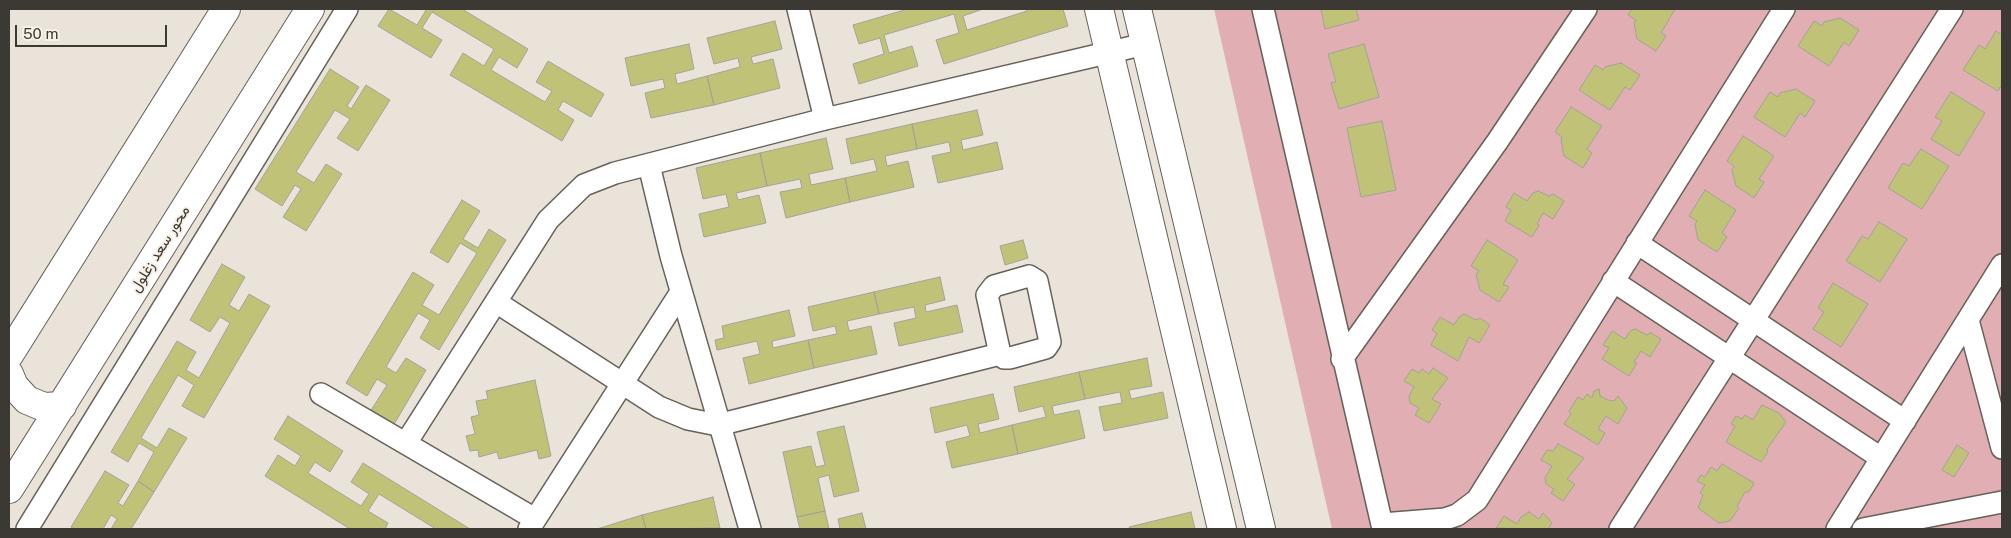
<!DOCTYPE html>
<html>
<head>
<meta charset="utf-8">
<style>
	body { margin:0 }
	#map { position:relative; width:2011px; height:538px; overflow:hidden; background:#eae3da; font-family:"Public Sans",sans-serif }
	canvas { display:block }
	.frame { position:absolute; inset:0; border:10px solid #3c3935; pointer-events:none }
	.scale { position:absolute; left:15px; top:25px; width:152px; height:22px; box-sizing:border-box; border:2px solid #3c3935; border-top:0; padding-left:6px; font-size:15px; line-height:18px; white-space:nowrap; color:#3c3935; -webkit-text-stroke:4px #f7f1e7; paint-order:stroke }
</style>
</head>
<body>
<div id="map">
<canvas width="2011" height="538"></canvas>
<div class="frame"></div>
<div class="scale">50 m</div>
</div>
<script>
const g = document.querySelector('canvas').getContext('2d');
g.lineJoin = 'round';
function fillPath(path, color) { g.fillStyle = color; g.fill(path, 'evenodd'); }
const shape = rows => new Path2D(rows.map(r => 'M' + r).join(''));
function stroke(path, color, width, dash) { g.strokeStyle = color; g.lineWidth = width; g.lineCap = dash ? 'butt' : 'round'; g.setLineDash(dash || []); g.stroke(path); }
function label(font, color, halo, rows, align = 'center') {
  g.font = font + ' "Public Sans",Vazirmatn,sans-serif'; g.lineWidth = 4; g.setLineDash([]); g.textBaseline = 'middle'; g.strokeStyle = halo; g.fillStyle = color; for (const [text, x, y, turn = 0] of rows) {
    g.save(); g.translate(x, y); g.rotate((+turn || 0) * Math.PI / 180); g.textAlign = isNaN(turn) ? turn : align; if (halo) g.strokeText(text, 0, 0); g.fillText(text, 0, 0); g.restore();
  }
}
fillPath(shape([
	[1214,9,2002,9,2002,529,1332,529]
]), '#e1aeb3');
const building = shape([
	[389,9,417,25,426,10,424,9,462,9,528,49,517,68,499,57,491,70,545,102,552,91,536,82,548,61,604,94,591,117,563,101,558,110,574,120,562,141,450,75,463,53,484,66,494,49,432,12,422,28,442,40,431,58,378,26,389,9],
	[908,9,983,9,963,16,967,30,1027,11,1027,9,1063,9,1068,26,944,64,936,40,959,33,954,14,884,35,889,53,912,46,918,66,859,84,853,64,884,54,880,38,859,44,853,25,908,9],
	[1312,9,1356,9,1359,20,1325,29,1321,9,1312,9],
	[1632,9,1675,9,1661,33,1666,36,1656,51,1637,39,1634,23,1636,20,1628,15,1632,9],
	[1840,18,1859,30,1849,46,1844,42,1829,66,1798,46,1814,21,1822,26,1824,22,1840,18],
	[775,21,782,49,751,57,753,64,773,59,780,88,714,105,707,76,740,67,738,58,714,64,707,38,775,21],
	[1996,31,2002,35,2002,84,1998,91,1963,70,1979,45,1985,49,1996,31],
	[689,44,694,69,675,74,677,84,707,76,714,105,651,118,645,93,665,88,663,79,631,86,625,58,689,44],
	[1364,44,1379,97,1339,109,1331,83,1336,82,1328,54,1364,44],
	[1621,63,1640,75,1630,90,1625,87,1610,110,1579,90,1595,65,1603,70,1605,67,1621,63],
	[330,69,359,87,347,106,351,109,366,85,390,100,358,151,337,138,350,119,335,110,296,172,314,183,326,164,342,174,306,231,283,217,301,189,295,185,282,206,255,189,330,69],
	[1796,89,1815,101,1805,117,1800,113,1785,137,1754,117,1770,92,1778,97,1780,93,1796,89],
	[1951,92,1985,113,1959,156,1931,139,1942,121,1935,117,1951,92],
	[1571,107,1602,126,1587,149,1592,153,1583,168,1564,156,1561,140,1562,137,1555,132,1571,107],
	[977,110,983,135,961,140,963,150,997,142,1003,169,938,183,932,156,951,152,949,142,917,149,912,124,977,110],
	[1382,121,1396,190,1361,197,1347,128,1382,121],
	[912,124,917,149,885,156,887,166,908,161,914,187,850,202,845,178,877,171,874,159,851,164,846,139,912,124],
	[1743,136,1774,156,1759,179,1764,182,1754,198,1736,186,1732,170,1734,166,1727,161,1743,136],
	[826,138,833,169,809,174,811,185,845,178,850,202,786,218,780,192,802,188,800,179,767,186,760,153,826,138],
	[1921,149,1949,166,1922,209,1888,188,1903,163,1909,166,1921,149],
	[760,153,767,186,736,193,738,200,759,195,766,223,704,237,699,214,729,207,726,194,703,199,696,168,760,153],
	[1705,190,1736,210,1722,233,1727,237,1717,252,1698,240,1695,224,1697,221,1689,216,1705,190],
	[1538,191,1549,196,1553,194,1564,201,1553,219,1543,213,1537,224,1539,225,1532,237,1505,221,1511,210,1506,207,1514,193,1527,201,1533,193,1538,191],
	[462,200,480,211,463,239,478,248,489,229,506,240,439,350,420,338,430,320,418,313,386,367,396,373,406,358,426,370,393,426,370,412,387,385,377,379,367,396,346,383,413,272,434,285,422,305,439,315,477,253,460,243,448,263,430,252,462,200],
	[1879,222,1907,239,1880,282,1846,261,1862,236,1868,239,1879,222],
	[1023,240,1028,258,1005,265,1000,246,1023,240],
	[1487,240,1518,260,1503,284,1509,287,1499,302,1480,290,1476,274,1479,271,1471,266,1487,240],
	[222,264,245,277,229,305,239,311,249,294,270,306,204,418,182,406,194,385,178,375,141,438,157,448,169,428,187,438,154,492,138,481,154,452,139,443,128,462,111,452,177,341,196,352,186,370,199,378,230,323,220,317,210,332,190,320,222,264],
	[940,277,945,300,925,305,926,312,957,305,963,332,899,346,894,323,916,318,914,307,879,314,874,292,940,277],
	[1833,283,1868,304,1841,347,1813,329,1824,312,1818,308,1833,283],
	[874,292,879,314,847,321,849,331,871,326,877,354,814,368,808,340,837,334,835,326,813,331,808,307,874,292],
	[789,310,795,336,772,341,773,348,808,340,814,368,749,384,743,358,760,354,757,341,717,350,715,340,724,338,722,326,789,310],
	[1464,314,1476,320,1480,318,1490,325,1479,343,1469,337,1458,361,1431,345,1437,333,1432,330,1440,317,1454,325,1459,317,1464,314],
	[1635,329,1647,335,1651,333,1661,339,1650,357,1641,351,1634,362,1637,363,1629,376,1602,359,1609,348,1603,345,1612,331,1625,339,1630,331,1635,329],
	[1147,358,1152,386,1129,390,1131,399,1163,392,1168,418,1104,431,1099,407,1122,403,1120,392,1085,399,1079,372,1147,358],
	[1433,368,1448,378,1432,399,1441,404,1429,423,1415,415,1419,408,1410,403,1409,396,1414,387,1404,381,1412,369,1419,373,1422,369,1429,374,1433,368],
	[1079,372,1085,399,1052,406,1054,415,1079,410,1085,438,1018,454,1012,425,1046,417,1043,406,1019,412,1014,387,1079,372],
	[535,380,551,456,539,459,537,450,499,459,497,452,479,457,478,450,470,451,466,436,475,434,471,417,479,415,476,401,488,399,486,391,535,380],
	[1599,389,1600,396,1608,400,1614,401,1618,396,1627,408,1618,424,1606,416,1598,429,1605,433,1598,445,1564,424,1571,414,1569,411,1578,397,1583,400,1587,394,1592,398,1594,391,1599,389],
	[993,394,999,419,978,424,980,433,1012,425,1018,454,952,468,946,442,970,436,967,425,935,433,930,408,993,394],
	[1762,405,1779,413,1786,422,1767,449,1768,452,1761,462,1726,442,1735,426,1731,424,1736,416,1742,419,1745,415,1753,420,1762,405],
	[288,416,343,451,330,472,315,462,308,473,361,506,369,494,351,482,363,463,470,529,436,529,379,494,368,511,388,523,385,529,350,529,265,476,278,455,295,466,301,456,274,439,288,416],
	[844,426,859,491,834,497,829,475,818,478,825,511,797,517,783,452,811,446,816,467,825,465,817,432,844,426],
	[1558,444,1584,458,1567,479,1575,484,1563,501,1551,493,1554,489,1546,484,1545,478,1552,466,1541,460,1547,450,1553,451,1558,444],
	[1957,445,1969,453,1954,477,1942,470,1957,445],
	[1722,464,1754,483,1749,492,1745,492,1737,506,1739,508,1730,521,1719,523,1698,508,1703,495,1700,493,1705,485,1697,481,1701,475,1705,477,1711,467,1717,471,1722,464],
	[105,471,129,485,118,503,123,506,138,481,154,492,131,529,111,529,117,519,111,515,103,529,75,529,71,527,105,471],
	[713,497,720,528,646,529,642,515,713,497],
	[825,511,829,529,800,529,797,517,825,511],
	[1191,512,1195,529,1130,529,1129,527,1191,512],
	[1529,512,1539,519,1543,513,1552,523,1548,529,1496,528,1504,516,1517,524,1521,517,1529,512],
	[862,513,866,529,840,529,838,519,862,513],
	[642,515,646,529,597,529,642,515]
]);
fillPath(building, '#c0c377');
stroke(building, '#a2a399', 1);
const street = shape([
	[798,9,825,119],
	[1263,9,1383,529],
	[649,165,671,256,750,529],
	[1637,243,1905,421],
	[1029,276,1037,281,1050,342,1046,348,1010,358,1004,358,1000,354,987,295,994,286,1029,276],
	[1613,281,1881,458],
	[496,302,659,407,688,419,718,425,1000,354],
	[1968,320,2002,448],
	[1342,359,1497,142,1586,9],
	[321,394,535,519],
	[406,443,548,220,584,185,615,173,825,119,1145,44],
	[1382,524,1445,519,1457,515,1477,500,1784,9],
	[27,529,347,9],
	[529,529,681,292],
	[1620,529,1952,9],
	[1837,529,2002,265],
	[1863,529,2002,502]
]);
const secondary = shape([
	[1099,9,1222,529],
	[1137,9,1261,529],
	[9,355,226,9],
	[9,374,14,386,27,400,44,407,62,406],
	[9,489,310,9]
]);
stroke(street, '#676159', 24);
stroke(secondary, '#676159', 30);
stroke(street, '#fff', 21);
stroke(secondary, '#fff', 28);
label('15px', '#3c3935', '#f7f1e7', [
	["محور سعد زغلول",160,249,-58]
]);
</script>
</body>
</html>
